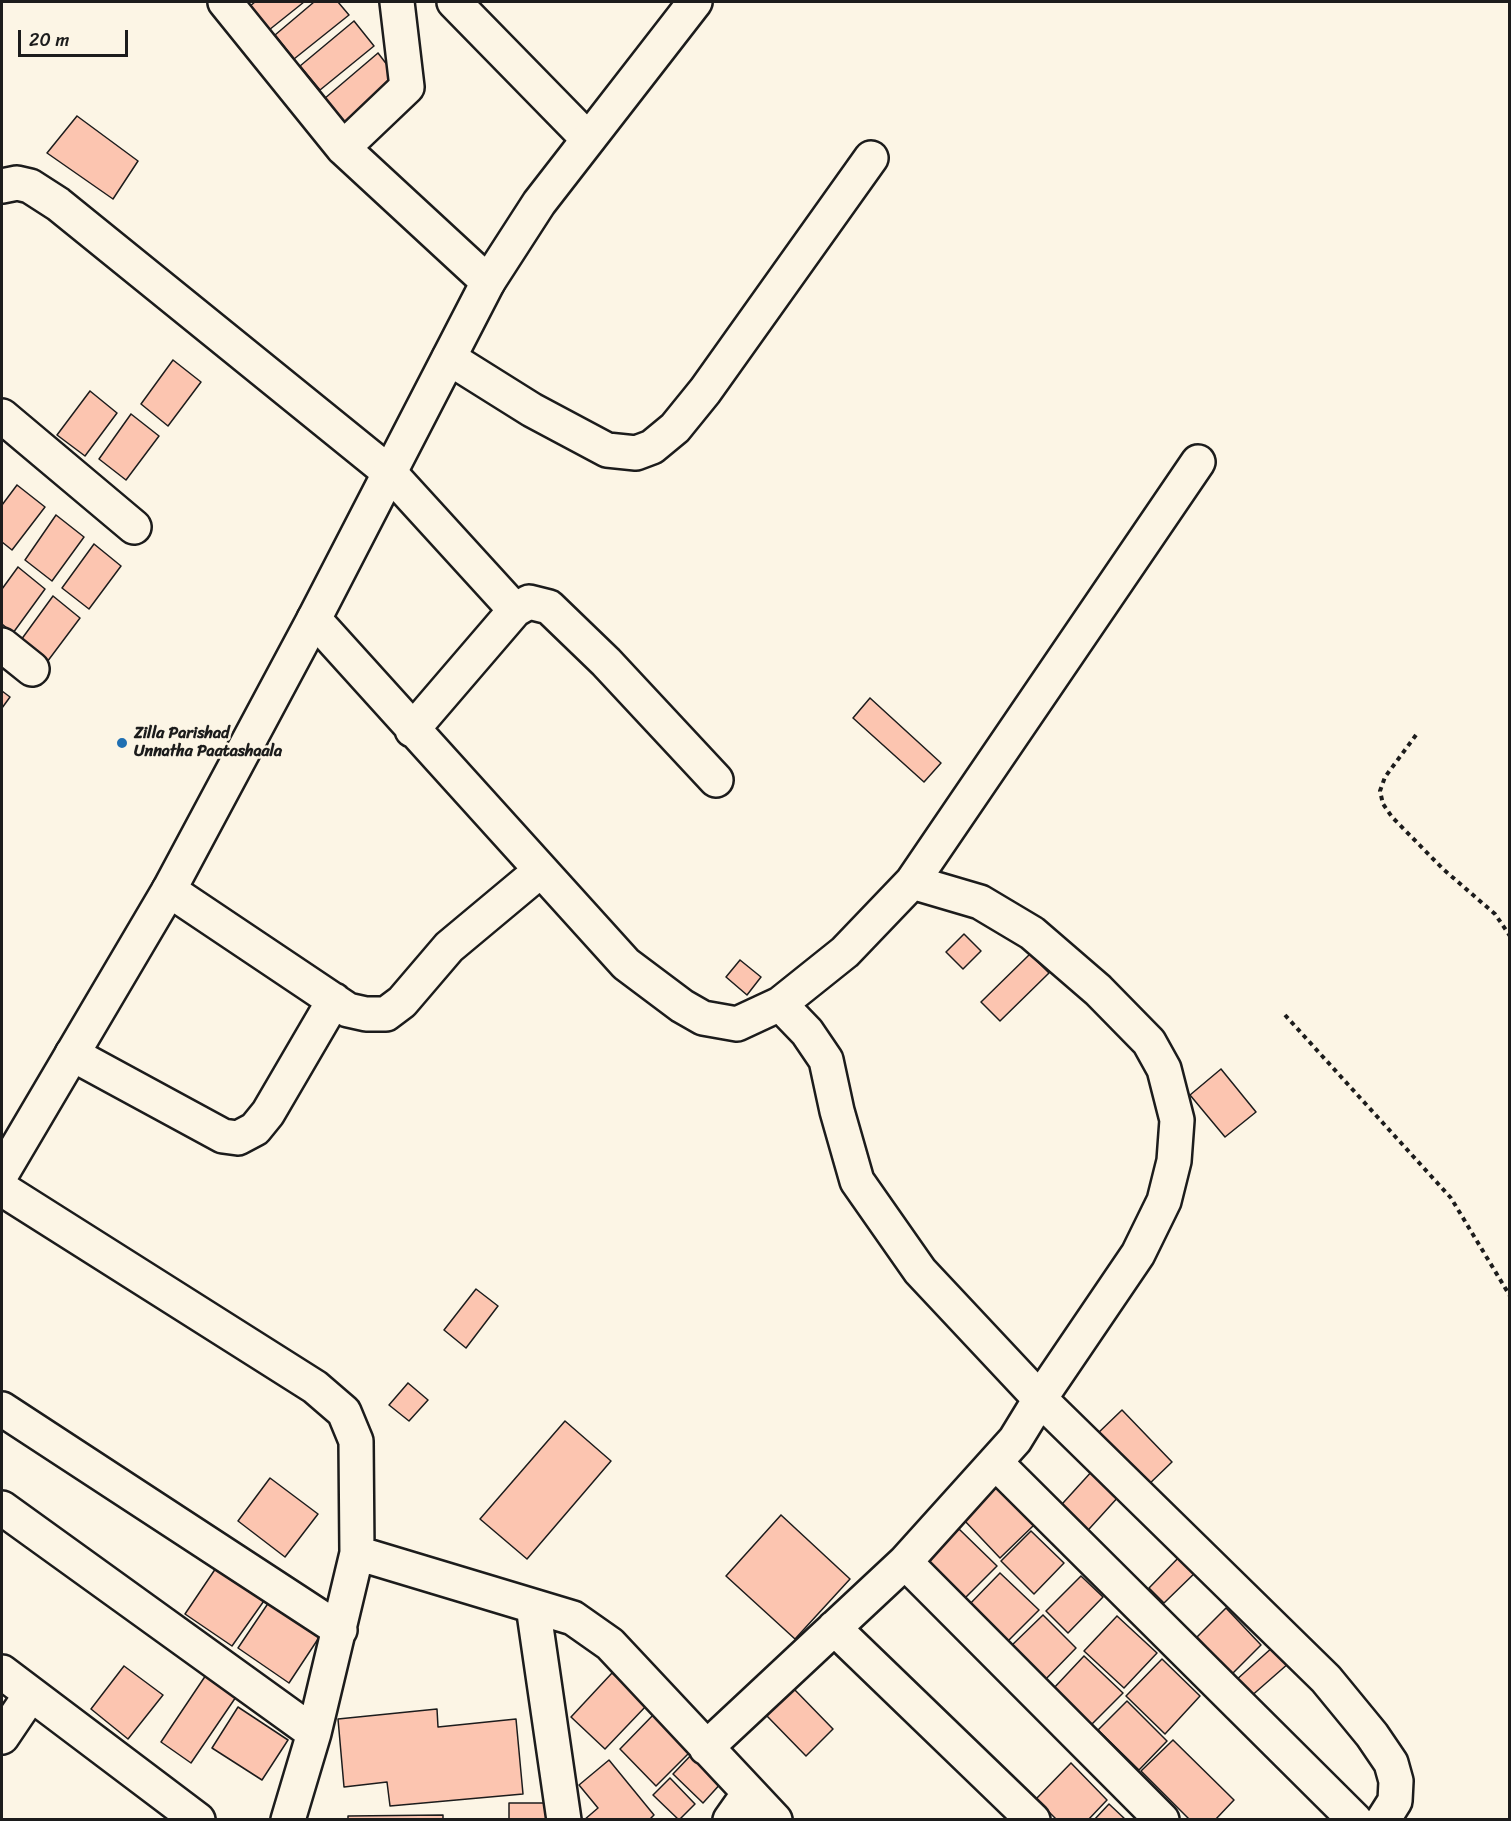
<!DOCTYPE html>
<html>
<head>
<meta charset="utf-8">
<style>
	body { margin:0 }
	#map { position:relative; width:1511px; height:1821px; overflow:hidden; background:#fcf5e5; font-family:Sriracha,sans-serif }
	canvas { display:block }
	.frame { position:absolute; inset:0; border:3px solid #1c1c1c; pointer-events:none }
	.scale { position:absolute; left:18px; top:30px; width:110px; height:27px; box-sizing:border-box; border:3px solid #1c1c1c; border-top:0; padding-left:8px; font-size:18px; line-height:21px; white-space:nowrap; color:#1c1c1c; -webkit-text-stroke:4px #fcf5e5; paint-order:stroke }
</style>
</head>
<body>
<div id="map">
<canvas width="1511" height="1821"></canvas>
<div class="frame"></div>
<div class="scale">20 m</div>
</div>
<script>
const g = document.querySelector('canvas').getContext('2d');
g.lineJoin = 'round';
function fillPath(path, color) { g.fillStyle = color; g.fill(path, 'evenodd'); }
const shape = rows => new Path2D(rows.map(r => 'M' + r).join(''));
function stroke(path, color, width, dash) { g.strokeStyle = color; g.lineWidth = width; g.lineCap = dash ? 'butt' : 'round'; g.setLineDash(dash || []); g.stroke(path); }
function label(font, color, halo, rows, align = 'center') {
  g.font = font + ' Sriracha,sans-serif'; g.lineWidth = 5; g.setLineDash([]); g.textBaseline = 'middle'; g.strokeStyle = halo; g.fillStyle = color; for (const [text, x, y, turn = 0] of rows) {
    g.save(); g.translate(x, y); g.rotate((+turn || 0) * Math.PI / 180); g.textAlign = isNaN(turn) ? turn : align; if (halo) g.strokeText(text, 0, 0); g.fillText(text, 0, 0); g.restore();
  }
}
const building = shape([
	[255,2,304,2,269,30,250,6,255,2],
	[314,2,338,2,349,15,294,59,275,35,314,2],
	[354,21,374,46,320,90,300,66,354,21],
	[378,53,398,79,344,123,324,99,378,53],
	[77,116,138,161,113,199,47,153,77,116],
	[173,360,201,382,168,426,141,404,173,360],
	[90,391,117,413,85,456,57,435,90,391],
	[131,414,159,436,126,480,99,459,131,414],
	[17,485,45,507,12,550,2,542,2,505,17,485],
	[56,515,84,537,52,581,25,560,56,515],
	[94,544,121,566,89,609,62,588,94,544],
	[18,567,45,589,13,633,2,624,2,589,18,567],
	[53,596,80,618,47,662,21,640,53,596],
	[2,691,10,697,2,708,2,691],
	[870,698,941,763,924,782,853,718,870,698],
	[964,934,981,951,963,969,946,952,964,934],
	[1030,954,1049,973,1000,1021,981,1002,1030,954],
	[740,960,761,977,747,995,726,977,740,960],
	[1221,1069,1256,1112,1225,1137,1190,1095,1221,1069],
	[476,1289,498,1306,466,1348,444,1330,476,1289],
	[408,1383,428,1400,409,1421,389,1405,408,1383],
	[1122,1410,1172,1462,1146,1487,1096,1435,1122,1410],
	[565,1421,611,1461,527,1559,480,1519,565,1421],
	[1093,1470,1120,1495,1080,1539,1053,1514,1093,1470],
	[270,1478,318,1514,285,1557,238,1521,270,1478],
	[997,1487,1034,1525,1000,1558,963,1519,997,1487],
	[781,1515,850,1579,795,1639,726,1576,781,1515],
	[959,1529,997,1566,964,1599,926,1562,959,1529],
	[1031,1531,1064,1563,1034,1594,1001,1561,1031,1531],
	[1184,1552,1200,1568,1164,1603,1149,1588,1184,1552],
	[218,1565,266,1598,232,1646,185,1614,218,1565],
	[1000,1573,1039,1610,1003,1646,965,1609,1000,1573],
	[1081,1576,1103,1597,1068,1633,1046,1611,1081,1576],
	[271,1599,322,1633,289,1683,238,1648,271,1599],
	[1226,1608,1261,1645,1232,1674,1197,1637,1226,1608],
	[1043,1615,1076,1648,1043,1682,1009,1648,1043,1615],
	[1117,1616,1157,1653,1124,1688,1084,1651,1117,1616],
	[1274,1646,1289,1663,1249,1698,1235,1681,1274,1646],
	[1084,1656,1123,1693,1091,1725,1053,1689,1084,1656],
	[1162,1659,1200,1696,1165,1734,1126,1696,1162,1659],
	[124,1666,163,1695,128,1739,91,1709,124,1666],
	[208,1672,238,1694,191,1763,161,1742,208,1672],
	[612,1673,647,1705,605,1749,571,1717,612,1673],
	[793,1688,833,1729,806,1756,766,1715,793,1688],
	[1127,1701,1167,1741,1139,1770,1098,1730,1127,1701],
	[238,1707,288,1740,262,1780,212,1748,238,1707],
	[437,1709,438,1727,516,1719,523,1794,390,1806,387,1782,344,1787,338,1719,437,1709],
	[656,1712,692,1750,656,1786,620,1749,656,1712],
	[1173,1740,1234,1800,1215,1820,1190,1820,1141,1771,1173,1740],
	[693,1753,723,1781,703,1803,673,1774,693,1753],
	[609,1760,654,1815,649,1820,584,1820,598,1808,579,1785,609,1760],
	[1071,1763,1107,1800,1088,1820,1057,1820,1036,1799,1071,1763],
	[670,1778,695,1804,679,1820,653,1795,670,1778],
	[509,1803,553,1803,553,1820,509,1820,509,1803],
	[1109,1804,1126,1820,1094,1820,1109,1804],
	[443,1815,443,1820,348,1820,348,1816,443,1815]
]);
fillPath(building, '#fcc5b0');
stroke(building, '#1c1c1c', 1.5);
const street = shape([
	[225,2,343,148,488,282],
	[454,2,588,139],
	[343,148,407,87,397,2],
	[2,186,17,183,30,186,58,204,390,473,515,610],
	[449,358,532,410,607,450,636,453,652,447,675,428,705,391,871,158],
	[2,416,134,527],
	[314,619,626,964,682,1006,703,1018,737,1024,780,1004,845,952,912,882,1198,462],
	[2,645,32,669],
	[412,730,515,610,529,602,549,607,606,662,716,780],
	[169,890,348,1010,366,1014,386,1014,402,1002,449,947,540,871],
	[780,1004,807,1032,826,1060,837,1111,857,1181,920,1271,1040,1399,1326,1679,1372,1735,1391,1763,1396,1781,1395,1801,1383,1820],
	[72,1054,223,1136,238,1138,255,1129,268,1113,334,1000],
	[2,1189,315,1387,344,1412,356,1441,357,1553,314,1733,288,1820],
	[2,1409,340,1630],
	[996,1463,1355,1820],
	[2,1508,314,1733],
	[357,1553,573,1618,610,1644,775,1820],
	[905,1562,1162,1820],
	[533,1606,564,1820],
	[834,1628,1033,1820],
	[2,1672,198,1820],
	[2,1737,31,1694],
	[706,1748,905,1562,1015,1440,1045,1391,1138,1254,1164,1201,1174,1161,1177,1120,1164,1069,1149,1042,1098,990,1032,933,980,902,912,882],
	[730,1820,749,1793]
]);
const secondary = shape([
	[2,1173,169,890,314,619,488,282,539,203,695,2]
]);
stroke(street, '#1c1c1c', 38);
stroke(secondary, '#1c1c1c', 38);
stroke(shape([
	[1416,735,1385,777,1380,791,1383,804,1392,817,1443,869,1495,914,1510,936],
	[1285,1015,1451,1198,1510,1296]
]), '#1c1c1c', 4, [4.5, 4.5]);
stroke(street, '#fcf5e5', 33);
stroke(secondary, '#fcf5e5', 33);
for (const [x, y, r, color] of [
	[122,743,6,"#1f6fb2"]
]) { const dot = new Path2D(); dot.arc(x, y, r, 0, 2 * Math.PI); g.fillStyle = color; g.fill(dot); stroke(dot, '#fcf5e5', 2); }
label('bold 16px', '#1c1c1c', '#fcf5e5', [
	["Zilla Parishad",134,734],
	["Unnatha Paatashaala",134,752]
], 'left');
</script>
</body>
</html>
